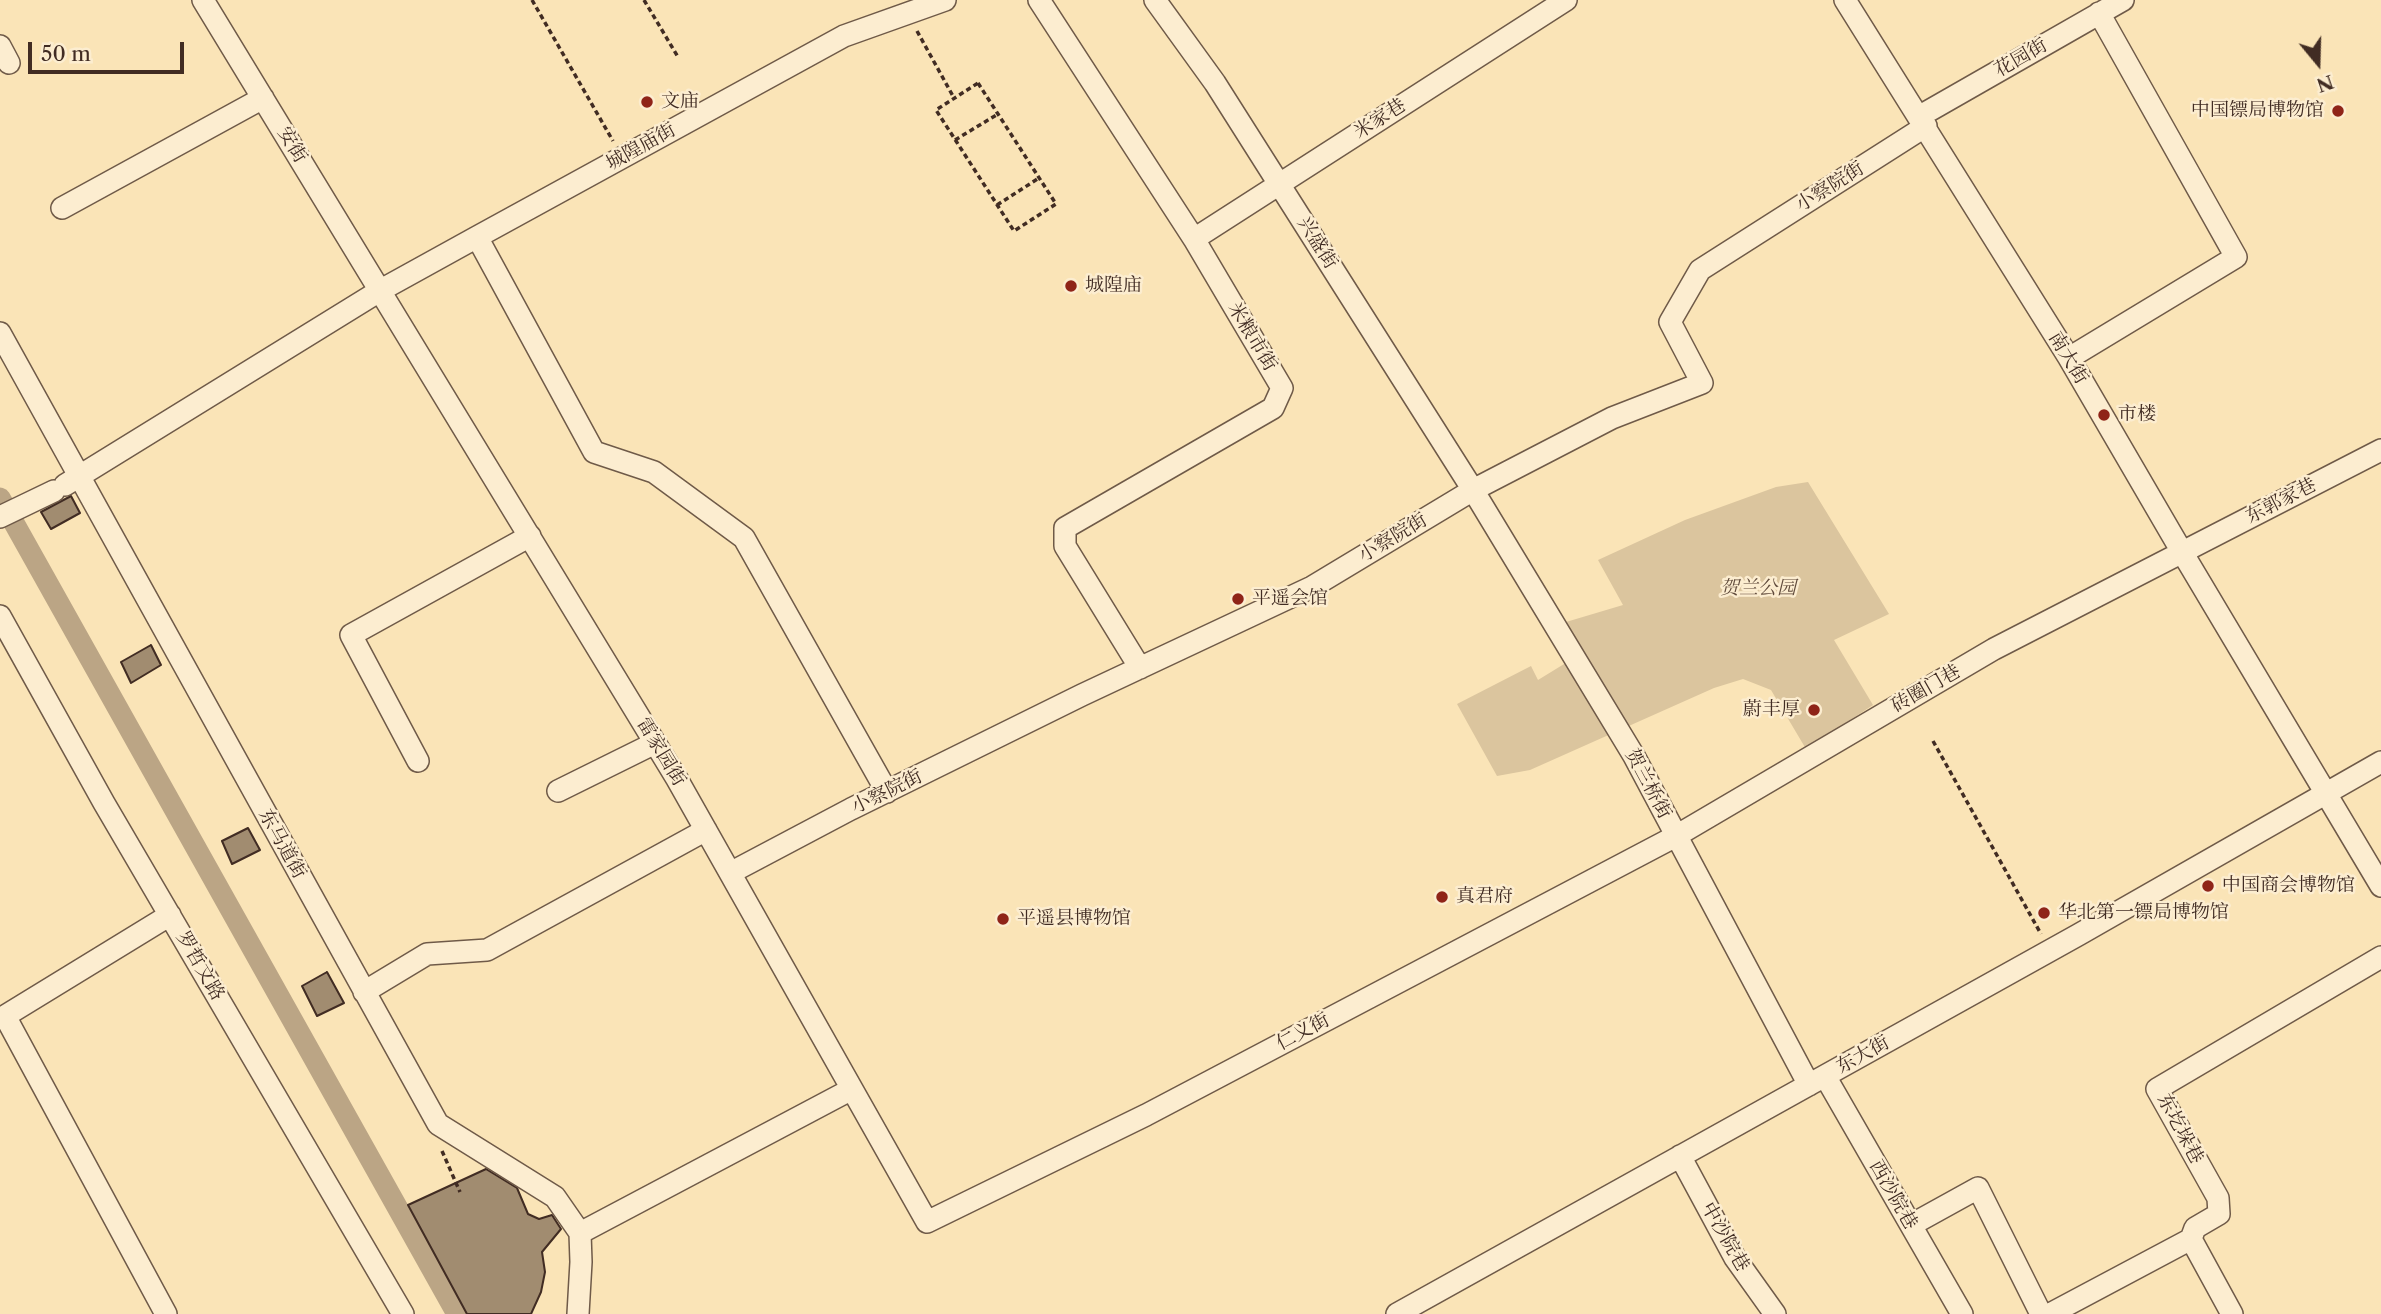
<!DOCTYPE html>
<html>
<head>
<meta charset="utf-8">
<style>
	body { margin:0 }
	#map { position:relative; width:2381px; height:1314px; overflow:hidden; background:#fae4b7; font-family:"Libre Caslon Text",serif }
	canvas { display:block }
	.north { position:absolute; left:2283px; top:28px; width:70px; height:70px; -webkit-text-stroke:5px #fcedd0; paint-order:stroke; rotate:161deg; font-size:19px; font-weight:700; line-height:28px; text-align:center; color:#412c23 }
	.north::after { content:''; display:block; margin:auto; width:24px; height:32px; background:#412c23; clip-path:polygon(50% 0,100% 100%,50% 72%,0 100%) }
	.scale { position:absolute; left:28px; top:42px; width:156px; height:32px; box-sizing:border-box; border:4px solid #412c23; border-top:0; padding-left:9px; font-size:21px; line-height:24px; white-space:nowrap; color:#412c23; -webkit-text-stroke:5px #fcedd0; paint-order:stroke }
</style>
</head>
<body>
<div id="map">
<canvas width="2381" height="1314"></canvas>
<div class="north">N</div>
<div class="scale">50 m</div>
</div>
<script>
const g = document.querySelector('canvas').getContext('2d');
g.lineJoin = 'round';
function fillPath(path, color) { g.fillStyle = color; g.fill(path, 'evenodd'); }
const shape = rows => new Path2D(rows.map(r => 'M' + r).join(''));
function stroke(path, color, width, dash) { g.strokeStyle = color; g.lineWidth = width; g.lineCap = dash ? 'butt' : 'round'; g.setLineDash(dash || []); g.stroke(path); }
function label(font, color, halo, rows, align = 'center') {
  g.font = font + ' "Libre Caslon Text","Noto Serif SC",serif'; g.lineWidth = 5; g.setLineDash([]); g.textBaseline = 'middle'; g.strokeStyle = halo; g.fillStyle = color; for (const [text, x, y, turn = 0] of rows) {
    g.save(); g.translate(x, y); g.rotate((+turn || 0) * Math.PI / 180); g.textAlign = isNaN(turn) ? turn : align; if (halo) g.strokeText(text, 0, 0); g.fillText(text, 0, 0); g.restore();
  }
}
fillPath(shape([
	[1808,482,1889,614,1834,640,1873,705,1806,749,1771,690,1743,679,1714,688,1530,770,1497,776,1457,704,1531,666,1538,680,1582,653,1566,622,1623,605,1598,560,1685,520,1776,487]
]), '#dbc59e');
stroke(shape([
	[0,498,457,1314]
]), '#bba585', 21);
const building = shape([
	[71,496,80,513,51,529,41,512,71,496],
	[151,645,161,665,131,683,121,662,151,645],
	[248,828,260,850,232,864,222,841,248,828],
	[327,972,344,1003,317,1016,302,986,327,972],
	[486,1169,517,1188,528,1214,539,1219,552,1215,561,1229,542,1252,545,1272,541,1292,531,1314,467,1314,408,1205,486,1169]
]);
fillPath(building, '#a18c70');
stroke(building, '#412c23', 2);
const minor = shape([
	[203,0,677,779,927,1222,1146,1115,1676,836,1994,649,2381,450],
	[1039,0,1194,239,1282,388,1273,408,1065,528,1065,546,1140,668],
	[1155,0,1215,83,1473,490,1634,756,1809,1085],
	[1845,0,2069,358,2182,552,2381,886],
	[0,46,9,63],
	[1920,116,2123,0],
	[62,208,263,98],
	[477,237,594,452,654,472,744,538,887,792],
	[1194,239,1566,0],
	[0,333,438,1124,555,1197,580,1233,581,1262,578,1314],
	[2069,358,2236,257,2099,13],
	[65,485,381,290,477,237,844,36,945,0],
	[0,517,54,491],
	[0,616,104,803,403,1314],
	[418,761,351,635,530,536],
	[558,791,655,743],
	[730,873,851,809,1082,695,1312,587,1473,490,1612,418,1702,383,1670,322,1700,270,1926,126],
	[364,992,427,954,487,950,706,830],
	[1825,1076,1962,1314],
	[1680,1156,1735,1258,1775,1314],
	[1911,1225,1978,1188,2041,1314],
	[580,1233,852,1089],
	[166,1314,5,1016,170,915],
	[1397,1314,2078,935,2381,762],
	[2050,1314,2191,1239],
	[2232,1314,2191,1239,2195,1228,2219,1214,2218,1198,2157,1089,2381,957]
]);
stroke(minor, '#6f5a48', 24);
stroke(shape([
	[532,0,613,141],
	[644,0,678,57],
	[917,31,954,98],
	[978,83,1056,204,1014,231,936,110,978,83],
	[955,140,998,114],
	[997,205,1039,178],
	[1933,741,2041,934],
	[442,1151,460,1192]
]), '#412c23', 3.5, [5, 3.5]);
stroke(minor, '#fcedd0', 21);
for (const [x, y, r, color] of [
	[647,102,7,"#8f2418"],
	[2338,111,7,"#8f2418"],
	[1071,286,7,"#8f2418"],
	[2104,415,7,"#8f2418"],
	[1238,599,7,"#8f2418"],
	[1814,710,7,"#8f2418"],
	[2208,886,7,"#8f2418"],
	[1442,897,7,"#8f2418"],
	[2044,913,7,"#8f2418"],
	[1003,919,7,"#8f2418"]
]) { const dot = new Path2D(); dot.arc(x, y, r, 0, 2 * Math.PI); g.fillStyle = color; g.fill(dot); stroke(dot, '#fcedd0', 2.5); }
label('19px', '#412c23', '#fcedd0', [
	["花园街",2021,58,-30],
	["米家巷",1380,119,-33],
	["安街",292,145,59],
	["城隍庙街",641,147,-29],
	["小察院街",1830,187,-32],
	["兴盛街",1317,243,58],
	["米粮市街",1252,337,59],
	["南大街",2068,358,59],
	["东郭家巷",2281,501,-27],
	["小察院街",1393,538,-31],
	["砖圈门巷",1926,689,-30],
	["雷家园街",661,752,59],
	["贺兰桥街",1648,784,62],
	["小察院街",887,792,-26],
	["东马道街",282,844,61],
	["罗哲文路",200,966,60],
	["仁义街",1303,1032,-28],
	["东大街",1863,1055,-29],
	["东圪垛巷",2180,1129,62],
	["西沙院巷",1893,1195,60],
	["中沙院巷",1725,1237,60]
]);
label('19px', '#412c23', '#fcedd0', [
	["文庙",661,102],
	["中国镖局博物馆",2324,111,"right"],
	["城隍庙",1085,286],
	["市楼",2118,415],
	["平遥会馆",1252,599],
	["蔚丰厚",1800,710,"right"],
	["中国商会博物馆",2222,886],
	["真君府",1456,897],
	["华北第一镖局博物馆",2058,913],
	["平遥县博物馆",1017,919]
], 'left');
label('italic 19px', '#604b3c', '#fcedd0', [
	["贺兰公园",1758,589]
]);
</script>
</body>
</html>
